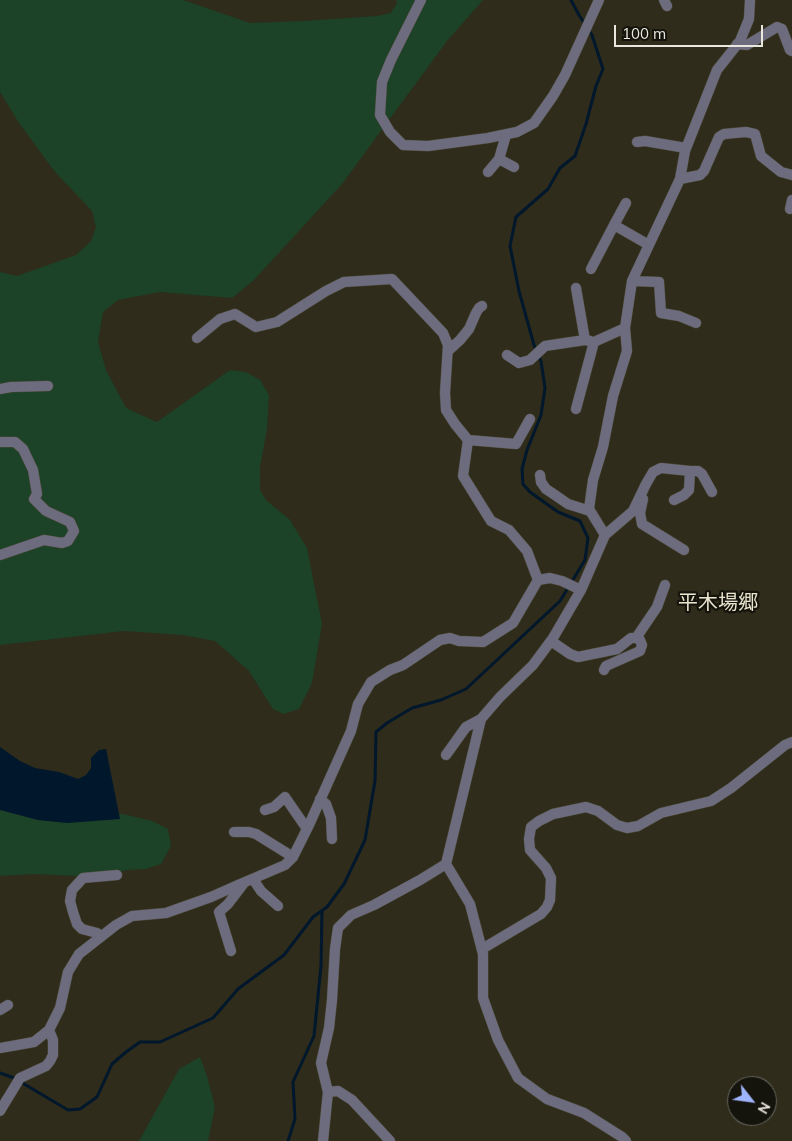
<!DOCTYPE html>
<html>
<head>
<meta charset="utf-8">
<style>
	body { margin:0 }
	#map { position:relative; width:792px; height:1141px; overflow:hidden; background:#2f2c1b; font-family:Mulish,sans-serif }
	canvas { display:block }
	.north { position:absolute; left:727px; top:1076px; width:50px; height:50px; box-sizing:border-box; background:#15140c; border:1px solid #6a6960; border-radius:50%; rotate:120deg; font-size:14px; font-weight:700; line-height:20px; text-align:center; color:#eae8de }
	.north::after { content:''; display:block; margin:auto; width:18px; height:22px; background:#9eb4fd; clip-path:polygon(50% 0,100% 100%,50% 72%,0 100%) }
	.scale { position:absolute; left:614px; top:25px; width:149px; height:22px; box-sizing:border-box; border:2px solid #eae8de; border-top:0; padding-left:6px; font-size:15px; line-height:18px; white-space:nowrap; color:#eae8de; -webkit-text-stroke:4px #15140c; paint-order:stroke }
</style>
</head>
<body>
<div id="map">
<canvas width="792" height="1141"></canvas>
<div class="north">N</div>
<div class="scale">100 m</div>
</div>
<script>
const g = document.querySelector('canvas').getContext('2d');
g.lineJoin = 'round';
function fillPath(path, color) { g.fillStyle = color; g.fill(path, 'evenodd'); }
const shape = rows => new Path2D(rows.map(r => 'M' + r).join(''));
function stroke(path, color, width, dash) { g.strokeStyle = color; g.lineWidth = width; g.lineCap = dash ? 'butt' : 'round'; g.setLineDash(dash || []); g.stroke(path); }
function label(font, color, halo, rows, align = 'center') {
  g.font = font + ' Mulish,"Noto Sans JP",sans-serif'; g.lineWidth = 4.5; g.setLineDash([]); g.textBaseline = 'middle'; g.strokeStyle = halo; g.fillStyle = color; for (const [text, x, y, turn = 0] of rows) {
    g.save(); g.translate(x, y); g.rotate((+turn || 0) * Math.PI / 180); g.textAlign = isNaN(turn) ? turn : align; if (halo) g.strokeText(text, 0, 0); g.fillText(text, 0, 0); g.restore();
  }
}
fillPath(shape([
	[0,0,183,0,250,23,304,21,377,16,391,13,397,3,396,0,483,0,447,41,342,184,253,281,232,298,160,292,118,300,103,312,98,342,106,370,126,408,157,422,230,370,246,372,260,380,269,395,267,429,260,467,260,490,266,500,290,520,307,548,322,624,312,683,299,709,284,714,273,709,249,671,215,641,183,635,124,631,0,645,0,272,17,276,76,255,91,241,96,227,92,211,55,172,19,123,0,92],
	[0,797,88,813,123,814,152,821,168,829,171,846,161,864,146,869,127,870,100,877,34,874,0,876],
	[200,1057,207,1076,215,1107,208,1141,139,1141,179,1069]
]), '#1c4227');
fillPath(shape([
	[0,747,20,761,35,768,59,772,78,779,86,775,91,768,91,758,99,750,106,749,120,819,67,823,38,820,0,810]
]), '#01172c');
stroke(shape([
	[0,1073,14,1078,68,1110,80,1109,97,1097,112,1064,126,1052,140,1042,160,1042,213,1018,238,989,284,955,313,917,327,907,344,884,365,840,375,781,376,732,387,723,412,708,441,700,466,689,560,601,585,560,588,538,580,521,558,512,530,492,523,484,522,469,527,450,541,415,545,388,541,361,534,345,519,291,510,246,516,217,548,189,560,168,575,156,586,124,596,86,603,69,592,35,579,15,571,0],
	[288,1141,295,1119,293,1082,314,1036,321,966,322,911]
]), '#01172c', 3);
const minor = shape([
	[421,0,391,60,382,82,380,115,390,132,403,145,428,146,488,138,517,132,534,123,553,96,565,75,599,0],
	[664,0,667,6],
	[737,44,747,45,777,27,782,29,790,50,792,51],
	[637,142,645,141,686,148],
	[499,159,514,167],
	[488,172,499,159,506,135],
	[680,179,700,175,704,171,719,137,724,134,746,132,755,134,761,156,781,172,792,175],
	[626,203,614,225,649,245],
	[790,209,792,200],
	[591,269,614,225],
	[632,281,659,282,661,313,679,316,696,323],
	[576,288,585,340,590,341],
	[448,351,460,340,469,329,476,313,479,308,482,306],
	[507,355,519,363,530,360,545,346,585,340],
	[0,389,11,387,48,386],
	[576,409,594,342,625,328],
	[468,440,516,444,530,419],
	[0,442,15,442,23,449,33,470,37,494,34,499,46,511,70,522,74,531,68,541,62,543,44,540,0,555],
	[690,471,698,471,702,474,712,492],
	[540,475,541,482,546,489,555,495,568,504,590,511],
	[643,499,640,513,642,524,684,550],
	[605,535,633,511,646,484,653,472,661,468,690,471,689,490,684,495,674,500],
	[538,580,550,578,562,581,581,590],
	[636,638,657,607,665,585],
	[551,641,570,654,578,657,617,649,631,638,636,638,640,640,642,645,640,651,606,666,604,670],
	[446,755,466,727,481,719],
	[320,799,326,804,331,818,332,839],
	[265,810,274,807,285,797,307,829],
	[234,832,249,832,256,834,293,857],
	[446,864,470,904,483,954,483,998,498,1040,518,1078,547,1099,584,1113,622,1137,626,1141],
	[253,879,261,891,278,906],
	[98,939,97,933,82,929,77,924,73,912,70,901,72,890,83,878,117,875],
	[482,949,541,914,547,907,550,900,551,878,546,868,530,850,529,839,531,827,539,821,553,814,586,807,598,811,617,825,627,828,638,826,661,813,711,801,731,788,785,745,792,742],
	[231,951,219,912,228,904,244,883],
	[0,1010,8,1005],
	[0,1048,34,1042,49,1030,60,1008,68,972,79,954,116,925,132,916,166,913,211,897,238,885,285,865,293,857,309,825,351,731,358,704,371,682,390,670,403,665,440,640,450,638,459,641,483,642,513,623,538,580,527,551,509,530,491,521,463,476,468,440,455,424,446,410,445,393,448,345,443,333,392,279,344,282,326,291,277,322,256,327,235,314,220,319,197,338],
	[328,1092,338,1091,352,1100,390,1141],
	[0,1111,20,1078,46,1066,50,1061,53,1055,53,1040,49,1030],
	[323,1141,328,1092,321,1063,329,1028,332,1000,335,949,338,928,351,915,374,905,420,880,446,864,481,719,500,697,533,665,553,638,581,590,605,535,589,509,593,480,603,447,613,396,627,351,625,328,632,281,680,179,685,151,717,70,740,41,749,19,750,0]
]);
stroke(minor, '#4d4a3a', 11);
stroke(minor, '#6d6c7f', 10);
label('20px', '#e9e5cf', '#15140c', [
	["平木場郷",718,603]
]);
</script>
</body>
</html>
